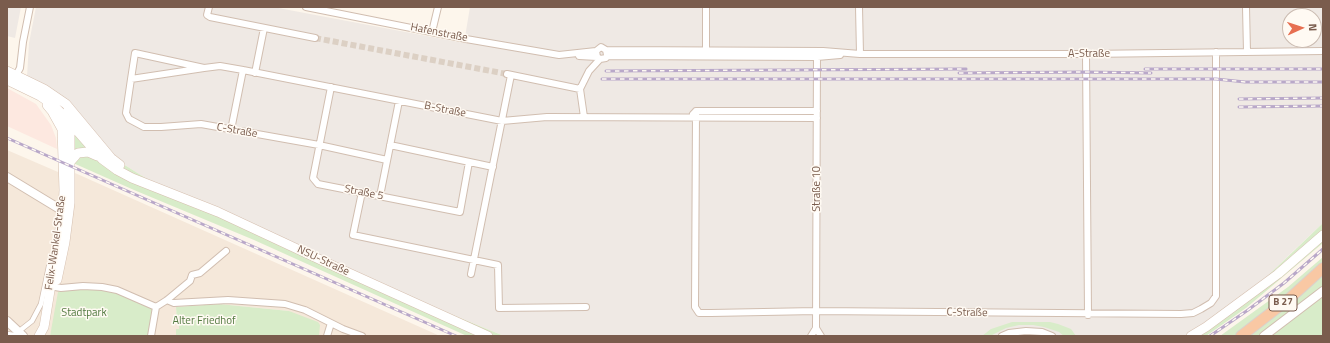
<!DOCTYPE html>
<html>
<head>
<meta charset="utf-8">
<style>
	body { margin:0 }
	#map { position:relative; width:1330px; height:343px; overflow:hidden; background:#fdf6ec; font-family:"Titillium Web",sans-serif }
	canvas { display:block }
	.frame { position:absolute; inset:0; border:8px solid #7a5c4d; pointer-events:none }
	.north { position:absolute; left:1282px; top:8px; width:40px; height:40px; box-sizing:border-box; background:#fffaf3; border:1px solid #cabbb1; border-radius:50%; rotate:87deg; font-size:11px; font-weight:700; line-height:16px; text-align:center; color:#7a5c4d }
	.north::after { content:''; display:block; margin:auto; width:14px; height:18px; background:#e76f51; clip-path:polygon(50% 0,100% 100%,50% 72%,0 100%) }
</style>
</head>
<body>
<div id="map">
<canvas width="1330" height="343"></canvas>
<div class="frame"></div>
<div class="north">N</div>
</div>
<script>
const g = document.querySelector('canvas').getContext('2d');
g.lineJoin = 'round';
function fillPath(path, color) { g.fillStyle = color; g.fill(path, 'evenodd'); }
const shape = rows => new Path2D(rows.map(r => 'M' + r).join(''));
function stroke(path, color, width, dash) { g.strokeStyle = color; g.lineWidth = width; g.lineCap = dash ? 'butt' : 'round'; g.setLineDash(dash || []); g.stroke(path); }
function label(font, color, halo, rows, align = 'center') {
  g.font = font + ' "Titillium Web",sans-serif'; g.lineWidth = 3; g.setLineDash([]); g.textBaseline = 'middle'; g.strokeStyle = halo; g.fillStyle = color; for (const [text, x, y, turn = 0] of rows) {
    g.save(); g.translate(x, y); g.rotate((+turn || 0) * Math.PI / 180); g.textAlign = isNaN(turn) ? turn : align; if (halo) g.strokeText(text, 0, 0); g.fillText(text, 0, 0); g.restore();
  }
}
fillPath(shape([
	[7,150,58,172,59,167,66,169,440,336,319,336,289,311,219,304,176,307,177,324,179,324,179,329,176,330,176,336,149,336,54,320,50,336,7,336]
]), '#f5e8da');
fillPath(shape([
	[7,88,36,104,51,125,56,138,57,149,7,126]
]), '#fde8e0');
fillPath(shape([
	[7,7,21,7,15,38,7,36],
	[36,7,273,7,464,43,470,7,1323,7,1323,223,1289,255,1245,300,1198,336,504,336,348,272,153,183,114,158,74,111,70,101,27,77,29,43],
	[1290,16,1314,16,1314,40,1290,40]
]), '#efe9e4');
fillPath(shape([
	[74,111,112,157,155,184,348,272,504,336,467,336,254,240,134,190,73,163],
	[1323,223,1323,243,1246,308,1206,336,1198,336,1231,311],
	[1323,257,1323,336,1220,336,1288,287],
	[84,289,100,289,118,293,153,308,149,336,50,336,58,292],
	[219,304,289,311,318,322,320,325,319,336,176,336,176,329,179,329,179,325,177,324,176,307],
	[1012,322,1050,322,1058,324,1071,329,1076,336,1064,336,1059,332,1044,327,1033,325,1019,325,1006,328,990,336,982,336,991,329]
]), '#d8ecc9');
stroke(shape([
	[315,38,507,74]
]), '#dcd0c4', 6, [6, 3]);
const pedestrian = shape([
	[18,332,32,321,41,304,49,266],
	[7,334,14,335]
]);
const minor = shape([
	[209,7,207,15,210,17,315,38],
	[306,7,466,39,559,55,596,51],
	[706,7,706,53],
	[859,7,860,54],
	[1246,7,1247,52],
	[432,32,438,7],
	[606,50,607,55,606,58,600,59,597,57,596,51,601,47,606,50,823,51,860,54,1086,54,1323,51],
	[578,53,579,56,597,57],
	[1086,54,1088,315],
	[607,55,607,56,817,57,840,55],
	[204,68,131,79,135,53,204,68,220,66,243,70,502,121,547,117,817,118],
	[255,73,264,28],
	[507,74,580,89],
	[15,77,20,68,23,42,30,7],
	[131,79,126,113,129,119,144,127,161,127,201,124,319,145,387,160],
	[331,87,313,178,318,184,460,212,469,162],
	[696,111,695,307,699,313,711,313,816,311,1181,314,1193,313,1201,309,1211,303,1216,296,1216,52],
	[693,114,696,111,817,111],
	[584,117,580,89,589,71,600,59],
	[231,130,243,70],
	[390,145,493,167],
	[362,192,353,235,498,265,499,308,586,307],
	[380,196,399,101],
	[471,274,511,75],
	[54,279,55,287,61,288,83,286,102,287,117,290,156,307],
	[167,300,174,303,228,300,285,304,305,310,343,329,362,336],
	[156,307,167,300,190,281,192,275,200,273,226,251],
	[816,328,821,336],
	[151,336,156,307],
	[327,336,331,323],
	[811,336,816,328,817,51],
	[1002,336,1009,333,1026,331,1042,332,1052,336]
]);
const tertiary = shape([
	[7,177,63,211,66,214],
	[7,321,23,336],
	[1264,336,1323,291]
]);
const secondary = shape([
	[7,71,44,89,66,104,111,158,120,165],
	[7,80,40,96,53,105,64,116,102,159,117,170,132,178,218,212,338,268,488,336],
	[47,105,52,111,62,129],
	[70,162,78,153,88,152,97,156],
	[57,280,65,242,70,203,70,120],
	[39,336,44,327,46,315,63,211,64,190,62,129,64,116,70,109],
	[1191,336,1206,327,1278,274,1323,235]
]);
const trunk = shape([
	[1241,336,1290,298,1323,268]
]);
stroke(pedestrian, '#d1beb0', 6);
stroke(minor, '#d1beb0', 8);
stroke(tertiary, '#d1beb0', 10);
stroke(secondary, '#d6c0b0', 10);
stroke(trunk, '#dad1cd', 12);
stroke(pedestrian, '#fff', 4.5);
stroke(minor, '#fff', 6);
stroke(tertiary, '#fff', 8);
stroke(secondary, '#fff', 9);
stroke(trunk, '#f9c8a4', 10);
const rail = shape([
	[1145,69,1323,69],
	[606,71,966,69],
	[959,73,1085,72,1151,73],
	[602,79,1216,79,1245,82,1323,82],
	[1239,99,1323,98],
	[1239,107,1323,106],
	[7,138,456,336],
	[1210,336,1248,310,1284,283,1323,249]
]);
stroke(rail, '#b9a8c9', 3);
stroke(rail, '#fffaf3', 1.5, [4.5]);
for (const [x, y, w] of [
	[1283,303,28]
]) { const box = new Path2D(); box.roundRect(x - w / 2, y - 8, w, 16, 3); g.fillStyle = '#fffaf3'; g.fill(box); stroke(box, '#7a5c4d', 1); }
label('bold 10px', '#7a5c4d', null, [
	["B 27",1283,303]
]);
label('11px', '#7a5c4d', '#fffaf3', [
	["Hafenstraße",439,33,11],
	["A-Straße",1089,54],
	["B-Straße",445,110,11],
	["C-Straße",237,131,10],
	["Straße 10",817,189,-90],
	["Straße 5",364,193,11],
	["Felix-Wankel-Straße",56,243,-82],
	["NSU-Straße",323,261,25],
	["C-Straße",967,313,1]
]);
label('11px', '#537a41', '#fffaf3', [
	["Stadtpark",84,313],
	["Alter Friedhof",204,321]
]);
</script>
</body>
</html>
